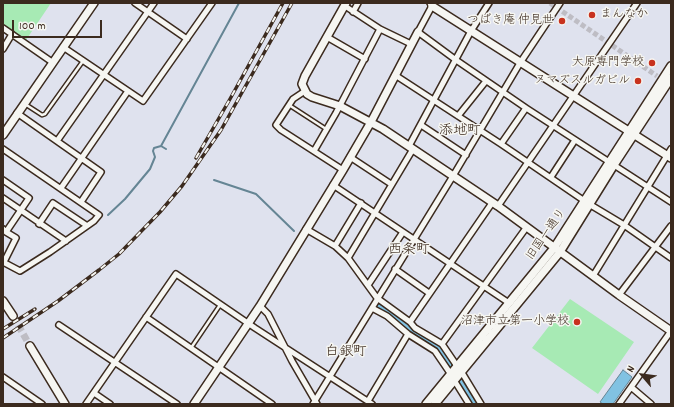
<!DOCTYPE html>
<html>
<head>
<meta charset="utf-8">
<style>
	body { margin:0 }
	#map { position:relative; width:674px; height:407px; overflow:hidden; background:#dfe2ee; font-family:Dekko,sans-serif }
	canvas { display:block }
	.frame { position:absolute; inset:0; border:4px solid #3b2a1e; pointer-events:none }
	.north { position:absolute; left:622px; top:355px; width:40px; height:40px; -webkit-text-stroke:3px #f6f6f2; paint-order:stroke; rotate:298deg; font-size:11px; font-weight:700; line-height:16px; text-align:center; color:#3b2a1e }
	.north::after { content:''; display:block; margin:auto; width:14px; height:18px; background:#3b2a1e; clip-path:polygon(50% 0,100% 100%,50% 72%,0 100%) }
	.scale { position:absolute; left:12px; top:20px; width:90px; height:18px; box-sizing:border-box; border:2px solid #3b2a1e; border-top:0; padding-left:5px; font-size:12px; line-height:14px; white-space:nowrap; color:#3b2a1e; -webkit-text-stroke:3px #f6f6f2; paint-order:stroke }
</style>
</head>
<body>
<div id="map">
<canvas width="674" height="407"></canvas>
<div class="frame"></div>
<div class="north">N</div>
<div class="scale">100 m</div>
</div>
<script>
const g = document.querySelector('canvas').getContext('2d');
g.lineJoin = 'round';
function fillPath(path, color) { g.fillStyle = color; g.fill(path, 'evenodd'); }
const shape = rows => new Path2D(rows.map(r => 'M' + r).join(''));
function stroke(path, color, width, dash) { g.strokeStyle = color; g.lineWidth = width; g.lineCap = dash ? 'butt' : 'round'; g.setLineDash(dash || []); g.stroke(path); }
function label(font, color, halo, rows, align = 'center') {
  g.font = font + ' Dekko,"Klee One",sans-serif'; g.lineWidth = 3; g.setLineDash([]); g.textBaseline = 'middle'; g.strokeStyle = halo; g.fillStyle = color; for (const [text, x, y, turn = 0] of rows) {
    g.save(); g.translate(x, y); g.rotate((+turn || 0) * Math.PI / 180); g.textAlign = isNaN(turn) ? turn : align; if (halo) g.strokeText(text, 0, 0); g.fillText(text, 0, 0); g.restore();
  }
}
fillPath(shape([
	[3,3,51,3,26,40,3,24],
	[570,299,634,342,598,394,532,348]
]), '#a7eab4');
const water = shape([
	[378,304,392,309,412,328,441,347,477,404,472,404,447,364,390,315,375,308,378,304],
	[623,370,632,377,613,404,603,404,600,402,623,370]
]);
fillPath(water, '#81c2e2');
stroke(water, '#658594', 1);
stroke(shape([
	[161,146,239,3],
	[214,180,256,194,294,231],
	[108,215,125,199,150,169,155,157,153,151,154,148,161,146,166,149]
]), '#658594', 2);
stroke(shape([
	[550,3,657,76]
]), '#bebdc4', 5, [5, 2.5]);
stroke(shape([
	[13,316,30,346]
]), '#bebdc4', 7, [7, 3.5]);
const lane = shape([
	[25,104,42,115,45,114,83,61],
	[289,105,326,129],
	[191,348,220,305]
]);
const street = shape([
	[135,3,187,39],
	[430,3,432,6,418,32,456,60,526,108,671,202],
	[345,6,380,29],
	[353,12,358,3],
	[3,28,52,62],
	[327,37,365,59],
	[63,47,143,101,212,3],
	[3,49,12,34],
	[395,75,501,144,589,204,624,225,671,258],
	[305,91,293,99,276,125,281,130,343,170],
	[17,113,101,172,81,202],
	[458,116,486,81],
	[421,125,466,155],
	[57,141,154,3],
	[501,144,526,108],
	[409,146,471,31,489,3],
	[3,149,99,215,94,221,50,252,20,271,3,262],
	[314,151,336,113,380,29,411,44],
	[350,157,391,184],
	[551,177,575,140],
	[3,180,29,198,6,232,3,229],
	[333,185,509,303],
	[61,188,128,91],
	[3,198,66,241],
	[498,206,637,3],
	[39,224,53,203,86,225],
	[306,229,335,246,348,258,377,298,410,322,415,328,442,344,457,366],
	[335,246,361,203],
	[348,258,413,149],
	[4,262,16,238,6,232],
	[395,269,429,293],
	[593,276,671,149],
	[368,285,403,232],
	[619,295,671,226],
	[260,306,268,314,292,361,317,404],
	[372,308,387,316,408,334,435,351,450,373],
	[146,317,272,404],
	[410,322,492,203],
	[59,325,177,404],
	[442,344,526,228],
	[461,371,481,404],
	[3,377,42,404],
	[454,380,469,404],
	[631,387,651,404],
	[94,393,110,404],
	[368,401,408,334],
	[86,404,176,274,255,328,372,404],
	[313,404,453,176,520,63,560,3],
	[619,404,671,331]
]);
const secondary = shape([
	[346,3,305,76,302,84,307,94,312,97,340,106,383,129,498,206,619,295,671,331],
	[432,6,671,158],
	[3,135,94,3],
	[3,301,13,316],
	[30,346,65,404],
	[194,404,260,306,343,170,371,122,418,32],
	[426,404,554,248,671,66],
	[435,404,560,252,614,165,671,78]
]);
stroke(lane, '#3b2a1e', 5.5);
stroke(street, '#3b2a1e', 8);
stroke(secondary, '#3b2a1e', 10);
stroke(lane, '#f6f6f2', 2.5);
stroke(street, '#f6f6f2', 5);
stroke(secondary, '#f6f6f2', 7);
const rail = shape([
	[196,158,230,99,283,3],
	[3,329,35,309],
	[3,338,58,301,99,270,119,254,160,212,182,186,221,130,292,3]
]);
stroke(rail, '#3b2a1e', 3.5);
stroke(rail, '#f6f6f2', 2, [6]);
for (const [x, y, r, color] of [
	[592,15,4,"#c8321e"],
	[562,21,4,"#c8321e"],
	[652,63,4,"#c8321e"],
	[638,81,4,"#c8321e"],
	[577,322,4,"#c8321e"]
]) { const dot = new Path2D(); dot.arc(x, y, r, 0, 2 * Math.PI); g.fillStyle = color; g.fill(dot); stroke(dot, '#f6f6f2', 1.5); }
label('12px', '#3b2a1e', '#f6f6f2', [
	["まんなか",600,15,"left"],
	["つばき庵 仲見世",554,21],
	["大原専門学校",644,63],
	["ヌマズスルガビル",630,81],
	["沼津市立第一小学校",569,322]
], 'right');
label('12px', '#3b2a1e', '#f6f6f2', [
	["旧国一通り",547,235,-55]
]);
label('14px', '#3b2a1e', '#f6f6f2', [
	["添地町",460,132],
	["西条町",409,251],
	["白銀町",346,353]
]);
</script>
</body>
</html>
